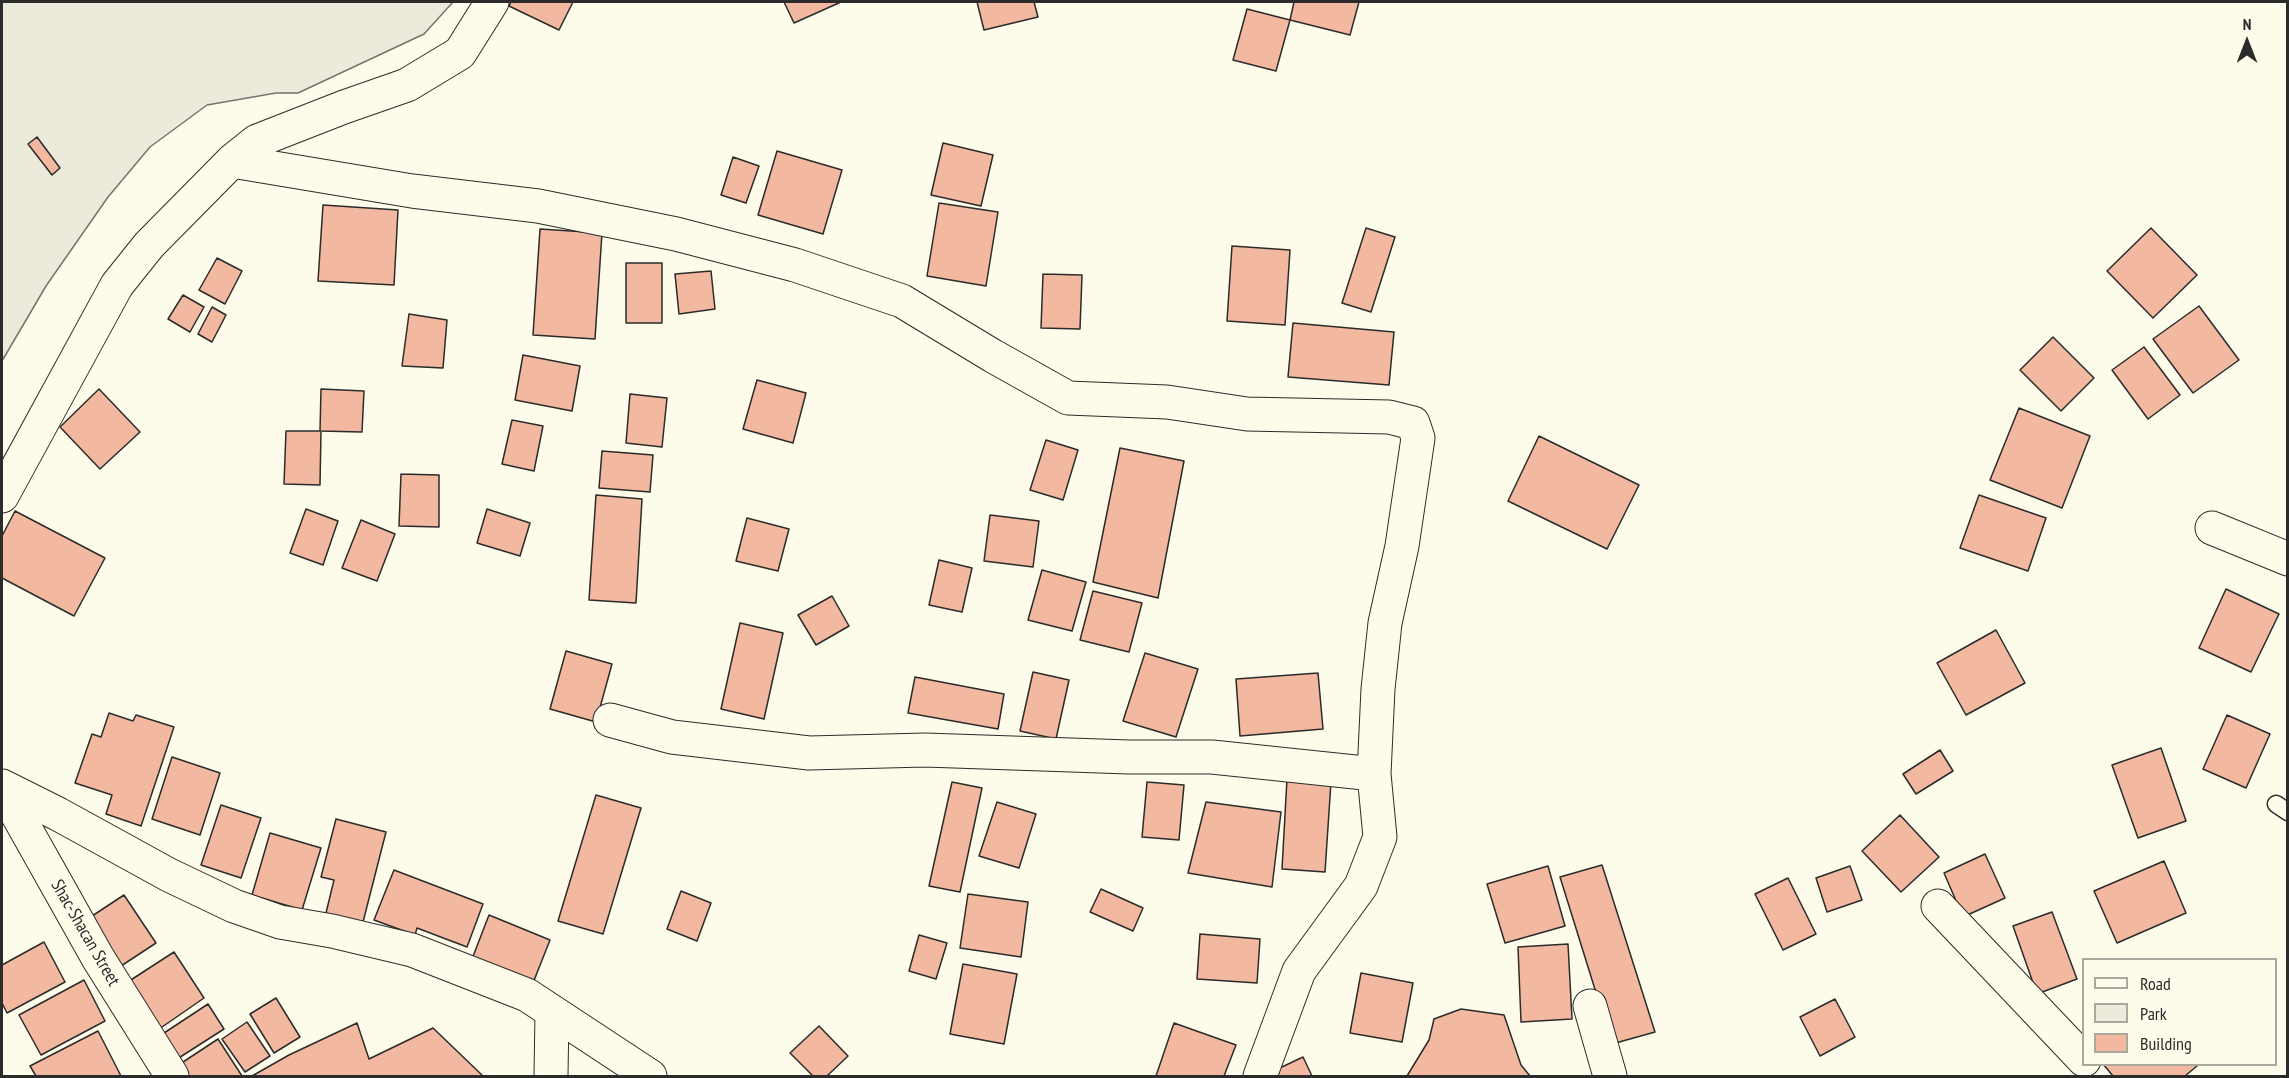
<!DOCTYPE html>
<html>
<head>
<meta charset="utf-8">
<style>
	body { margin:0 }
	#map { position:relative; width:2289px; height:1078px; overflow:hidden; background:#fdfbea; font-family:"PT Sans Narrow",sans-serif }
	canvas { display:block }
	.frame { position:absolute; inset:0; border:3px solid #2b2b2b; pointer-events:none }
	.legend { position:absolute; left:2082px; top:958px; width:195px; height:108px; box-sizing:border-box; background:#fdfbea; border:2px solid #a9a89e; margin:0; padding:8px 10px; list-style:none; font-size:18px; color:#2b2b2b }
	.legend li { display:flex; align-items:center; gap:12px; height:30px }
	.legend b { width:30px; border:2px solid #a9a89e }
	.north { position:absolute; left:2217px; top:12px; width:60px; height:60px; -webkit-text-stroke:4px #fdfbea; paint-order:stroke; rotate:0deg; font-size:16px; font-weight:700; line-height:24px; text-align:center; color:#2b2b2b }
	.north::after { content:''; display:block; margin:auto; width:21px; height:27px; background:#2b2b2b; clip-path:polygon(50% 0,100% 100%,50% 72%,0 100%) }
</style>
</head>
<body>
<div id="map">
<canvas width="2289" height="1078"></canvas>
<div class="frame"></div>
<ul class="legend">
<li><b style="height:8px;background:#fdfbea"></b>Road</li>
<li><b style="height:16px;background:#ecebdb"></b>Park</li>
<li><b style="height:16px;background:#f2b8a0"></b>Building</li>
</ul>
<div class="north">N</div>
</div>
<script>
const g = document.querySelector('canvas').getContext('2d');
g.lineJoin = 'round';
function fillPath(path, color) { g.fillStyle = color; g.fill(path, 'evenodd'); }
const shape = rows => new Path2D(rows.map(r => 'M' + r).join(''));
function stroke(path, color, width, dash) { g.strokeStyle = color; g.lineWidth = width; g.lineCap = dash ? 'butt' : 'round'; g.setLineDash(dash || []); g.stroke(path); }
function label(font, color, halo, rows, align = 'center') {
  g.font = font + ' "PT Sans Narrow",sans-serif'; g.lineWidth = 4.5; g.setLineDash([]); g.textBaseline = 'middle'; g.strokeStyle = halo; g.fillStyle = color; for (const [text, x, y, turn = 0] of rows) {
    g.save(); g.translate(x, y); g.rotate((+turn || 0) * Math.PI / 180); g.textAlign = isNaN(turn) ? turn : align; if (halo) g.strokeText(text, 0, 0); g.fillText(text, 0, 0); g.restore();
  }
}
const green = shape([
	[2,2,453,2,424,34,298,93,276,93,207,105,150,147,108,197,46,286,2,361,2,2]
]);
fillPath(green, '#ecebdb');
stroke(green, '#74746e', 1.5);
const building = shape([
	[511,2,573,2,559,30,509,6,511,2],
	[784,2,841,2,794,23,784,2],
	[977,2,1034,2,1038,17,984,30,977,2],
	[1294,2,1359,2,1350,35,1290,20,1294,2],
	[1247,9,1290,20,1276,71,1233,60,1247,9],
	[37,137,60,168,52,175,28,144,37,137],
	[943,143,993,155,981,206,931,195,943,143],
	[777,151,842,170,823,234,758,215,777,151],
	[733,157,759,166,746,203,721,195,733,157],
	[939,203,998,212,986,286,927,276,939,203],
	[323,205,398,210,394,285,318,281,323,205],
	[1366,228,1395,237,1371,312,1342,303,1366,228],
	[2151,228,2197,275,2153,318,2107,271,2151,228],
	[540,229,602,233,595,339,533,335,540,229],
	[1232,246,1290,250,1285,325,1227,321,1232,246],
	[217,258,242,271,225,304,199,290,217,258],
	[626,263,662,263,662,323,626,323,626,263],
	[711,271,715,309,679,314,675,274,711,271],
	[1043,274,1082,275,1080,329,1041,328,1043,274],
	[183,295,204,307,190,332,168,319,183,295],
	[2199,306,2239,360,2193,393,2153,339,2199,306],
	[212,307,226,315,212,342,198,334,212,307],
	[409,314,447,320,443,368,402,366,409,314],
	[1293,323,1394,332,1389,385,1288,377,1293,323],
	[2053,337,2094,378,2061,411,2020,370,2053,337],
	[2144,347,2180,395,2148,419,2112,370,2144,347],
	[523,355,580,366,572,411,515,400,523,355],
	[757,380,806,393,793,443,743,429,757,380],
	[99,389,140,432,100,469,60,427,99,389],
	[321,389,364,391,362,432,320,431,321,389],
	[630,394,667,398,662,447,626,443,630,394],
	[2019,408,2090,436,2062,508,1990,480,2019,408],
	[512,420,543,426,534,471,502,464,512,420],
	[286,431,321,431,320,485,284,484,286,431],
	[1539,436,1639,485,1607,549,1508,501,1539,436],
	[1046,440,1078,450,1063,500,1030,490,1046,440],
	[1120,448,1184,461,1158,598,1093,582,1120,448],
	[602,451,653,455,650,492,599,488,602,451],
	[401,474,439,475,439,527,399,526,401,474],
	[596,495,642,499,636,603,589,600,596,495],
	[1979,495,2046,518,2028,571,1960,548,1979,495],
	[306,509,338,521,323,565,290,553,306,509],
	[487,509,530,523,520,556,477,543,487,509],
	[15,511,105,558,74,616,2,578,2,536,15,511],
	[990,515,1039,521,1033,567,984,561,990,515],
	[747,518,789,529,778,571,736,561,747,518],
	[361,520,395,534,377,581,342,568,361,520],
	[939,560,972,568,962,612,929,605,939,560],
	[1042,570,1086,582,1072,631,1028,620,1042,570],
	[2226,589,2279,614,2251,672,2199,648,2226,589],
	[1093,591,1142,603,1129,652,1080,640,1093,591],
	[832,596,849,626,816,645,798,615,832,596],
	[740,623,783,633,764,719,721,709,740,623],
	[1996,630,2025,683,1966,715,1937,663,1996,630],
	[566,651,612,664,596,722,550,709,566,651],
	[1145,653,1198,669,1176,737,1123,721,1145,653],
	[1033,672,1069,680,1056,739,1020,731,1033,672],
	[1318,673,1323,729,1240,736,1236,679,1318,673],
	[915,677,1004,694,998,729,908,713,915,677],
	[109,713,133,721,136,715,174,727,141,826,106,814,112,795,75,783,92,734,101,737,109,713],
	[2227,715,2270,734,2246,788,2203,769,2227,715],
	[2161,748,2186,821,2138,838,2112,765,2161,748],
	[1940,750,1953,771,1916,794,1903,774,1940,750],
	[172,757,220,773,200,835,152,819,172,757],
	[1287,779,1331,782,1325,872,1282,869,1287,779],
	[952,782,982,788,960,892,929,886,952,782],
	[1147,782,1184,785,1179,840,1142,837,1147,782],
	[596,795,641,808,603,934,558,921,596,795],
	[997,802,1036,814,1019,868,979,856,997,802],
	[1206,802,1281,812,1272,887,1188,873,1206,802],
	[221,805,261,818,241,878,201,865,221,805],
	[1900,815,1939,857,1901,892,1862,851,1900,815],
	[336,819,386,832,362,926,325,917,334,880,321,877,336,819],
	[270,833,321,848,302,910,252,895,270,833],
	[1985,854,2005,898,1963,917,1944,873,1985,854],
	[2164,861,2186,913,2117,943,2094,891,2164,861],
	[1602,865,1655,1032,1612,1044,1560,877,1602,865],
	[1548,866,1565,926,1505,943,1487,884,1548,866],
	[1850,866,1862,900,1827,912,1816,878,1850,866],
	[394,870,483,904,467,947,417,928,415,935,374,920,394,870],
	[1788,878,1816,934,1783,950,1755,894,1788,878],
	[1101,889,1143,908,1133,931,1090,912,1101,889],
	[681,891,711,903,697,941,667,929,681,891],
	[968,894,1028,902,1021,957,960,948,968,894],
	[124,895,156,943,118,968,86,920,124,895],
	[2052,912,2077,979,2037,994,2013,926,2052,912],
	[489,915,550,940,533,983,472,959,489,915],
	[1200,934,1260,939,1257,983,1197,979,1200,934],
	[919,935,947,943,936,979,909,971,919,935],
	[44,942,65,982,7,1013,2,1003,2,965,44,942],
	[1568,944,1572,1019,1521,1022,1518,947,1568,944],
	[174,952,204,998,152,1034,120,987,174,952],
	[963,964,1017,974,1004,1044,950,1034,963,964],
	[1361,973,1413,983,1402,1042,1350,1033,1361,973],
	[84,980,105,1021,41,1055,19,1015,84,980],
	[276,998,300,1037,274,1053,250,1014,276,998],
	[1835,999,1855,1037,1820,1056,1800,1017,1835,999],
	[208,1004,224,1029,174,1061,158,1037,208,1004],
	[1461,1009,1504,1015,1521,1065,1530,1076,1407,1076,1429,1040,1434,1019,1461,1009],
	[247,1022,270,1056,245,1072,222,1039,247,1022],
	[357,1023,369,1059,433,1028,483,1076,252,1076,289,1055,357,1023],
	[1174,1023,1236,1045,1224,1076,1156,1076,1174,1023],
	[819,1026,848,1056,827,1076,813,1076,790,1053,819,1026],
	[98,1031,121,1076,36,1076,30,1066,98,1031],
	[218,1039,242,1076,184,1076,177,1066,218,1039],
	[1303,1057,1312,1076,1268,1076,1267,1074,1303,1057],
	[2103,1064,2196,1064,2197,1066,2185,1076,2113,1076,2103,1064]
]);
fillPath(building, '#f2b8a0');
stroke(building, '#2b2b2b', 1.5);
const lane = shape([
	[2276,804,2288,812]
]);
const street = shape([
	[232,161,412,191,538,206,676,234,795,265,902,301,993,356,1068,398,1167,402,1247,414,1389,417,1413,423,1418,438,1402,546,1385,623,1378,689,1374,774,1380,837,1361,886,1299,971,1260,1076],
	[2,496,117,285,149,245,232,161,257,141,344,107,407,85,460,53,492,2],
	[2212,528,2288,559],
	[610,720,672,737,809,753,925,750,1129,757,1212,757,1374,774],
	[2,787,98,958,172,1076],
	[1938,906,2084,1060],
	[1590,1006,1610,1076],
	[551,1076,552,1012]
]);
const secondary = shape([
	[2,786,58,814,169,875,234,906,280,922,332,931,412,950,527,995,650,1076]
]);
stroke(lane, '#2b2b2b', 19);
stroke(street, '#2b2b2b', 35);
stroke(secondary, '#2b2b2b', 35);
stroke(lane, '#fdfbea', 16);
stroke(street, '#fdfbea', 33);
stroke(secondary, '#fdfbea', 33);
label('18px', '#2b2b2b', '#fdfbea', [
	["Shac-Shacan Street",85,933,60]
]);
</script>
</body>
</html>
